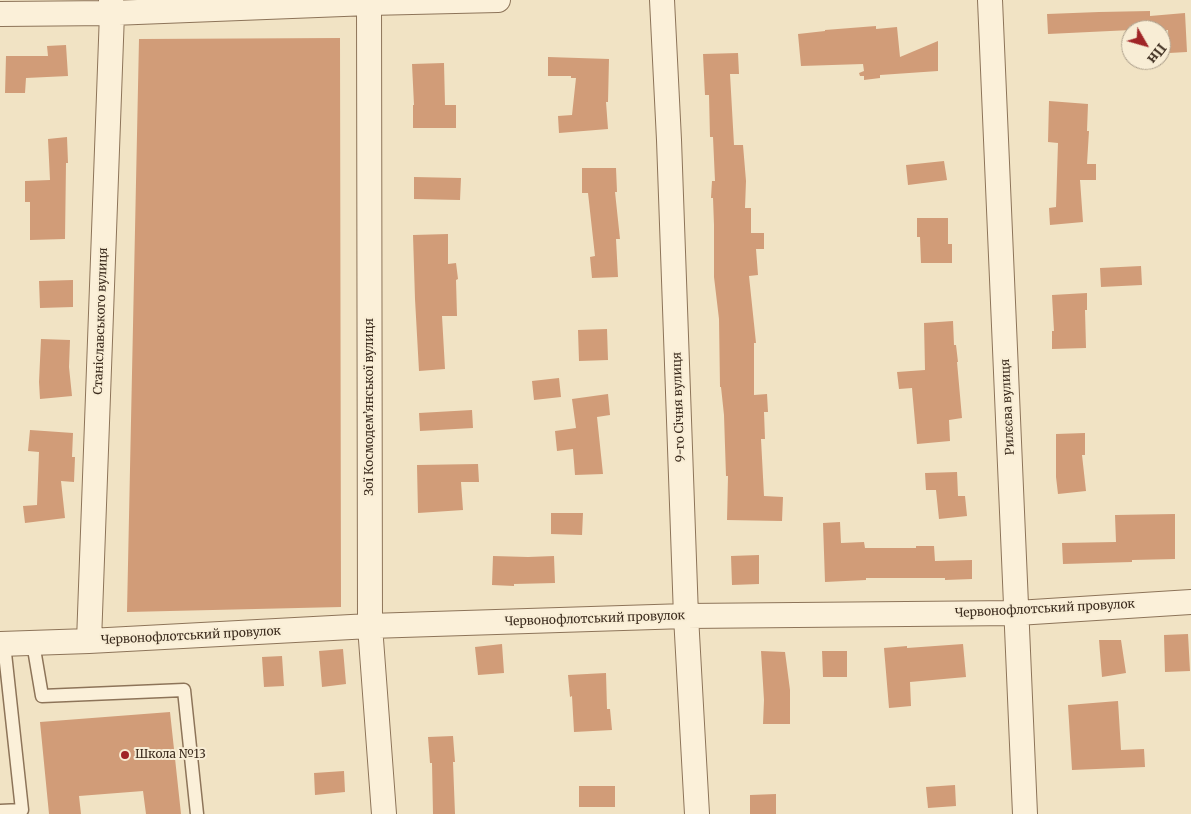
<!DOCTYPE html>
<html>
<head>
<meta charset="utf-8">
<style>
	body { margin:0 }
	#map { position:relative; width:1191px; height:814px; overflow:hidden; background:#f1e3c4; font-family:Merriweather,serif }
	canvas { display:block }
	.north { position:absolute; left:1121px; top:20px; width:50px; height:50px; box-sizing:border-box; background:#f8edd5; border:1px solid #ada08c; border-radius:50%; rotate:128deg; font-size:14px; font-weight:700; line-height:20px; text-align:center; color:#3c2c1e }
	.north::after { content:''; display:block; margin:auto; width:18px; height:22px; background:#a02527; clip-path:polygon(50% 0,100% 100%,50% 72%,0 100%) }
</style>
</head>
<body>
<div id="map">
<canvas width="1191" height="814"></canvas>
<div class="north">Пн</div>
</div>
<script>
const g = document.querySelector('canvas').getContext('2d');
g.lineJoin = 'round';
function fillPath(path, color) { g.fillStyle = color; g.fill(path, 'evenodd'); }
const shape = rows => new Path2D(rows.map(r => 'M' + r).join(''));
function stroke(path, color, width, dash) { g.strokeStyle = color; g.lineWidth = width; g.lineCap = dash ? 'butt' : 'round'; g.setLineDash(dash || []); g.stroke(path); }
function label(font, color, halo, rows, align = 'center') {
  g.font = font + ' Merriweather,serif'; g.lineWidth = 4; g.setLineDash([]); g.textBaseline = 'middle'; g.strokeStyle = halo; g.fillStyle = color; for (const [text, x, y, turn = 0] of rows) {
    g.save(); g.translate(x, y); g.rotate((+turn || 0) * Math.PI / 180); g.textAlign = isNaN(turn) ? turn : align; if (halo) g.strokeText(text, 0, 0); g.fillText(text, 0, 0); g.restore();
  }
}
fillPath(shape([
	[1150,11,1150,16,1185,13,1187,52,1169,53,1168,30,1131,30,1048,34,1047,14,1099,12],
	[876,26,876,29,897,27,900,57,938,41,938,71,880,75,880,78,864,80,864,76,860,76,859,73,864,71,863,64,801,66,798,34,825,31,825,30],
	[340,38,341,607,127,612,139,39],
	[66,45,68,76,26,78,25,93,5,93,6,56,48,56,47,46],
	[738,53,739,74,730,74,734,145,743,145,746,181,745,208,751,208,751,233,764,233,764,249,756,249,758,275,749,276,756,343,754,343,754,395,767,394,768,412,764,412,765,439,761,439,764,496,783,497,782,521,727,520,728,476,726,476,724,415,721,387,720,387,719,319,714,277,714,225,713,198,711,198,712,181,715,181,713,137,710,137,709,95,705,95,703,54],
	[548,57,609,59,608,102,606,102,608,129,559,133,558,116,572,115,576,78,571,78,571,76,548,76],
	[444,63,445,105,456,105,456,128,413,128,413,105,414,105,412,64],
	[1049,101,1088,104,1087,131,1089,131,1087,164,1096,164,1096,180,1080,180,1083,222,1050,225,1049,208,1056,207,1058,143,1048,142],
	[67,137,68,163,66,163,65,239,30,240,30,202,25,202,25,181,50,180,48,139],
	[944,161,947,180,908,185,906,165],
	[582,168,616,168,617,192,615,192,620,239,616,239,618,277,592,278,590,257,595,256,588,193,582,193],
	[414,177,461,178,460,200,414,199],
	[917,218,948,218,948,244,952,244,952,263,921,263,920,237,917,237],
	[448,234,448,264,456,263,458,279,456,280,457,316,442,316,445,369,419,371,415,299,413,235],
	[1141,266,1142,285,1101,287,1100,268],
	[73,280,73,307,40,308,39,281],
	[1087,293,1087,310,1085,310,1086,348,1052,349,1052,331,1054,331,1052,295],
	[953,321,954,345,956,345,958,362,957,362,962,418,949,420,950,441,917,444,912,388,899,389,897,372,925,370,924,323],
	[607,329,608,360,579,361,578,330],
	[41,339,70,340,69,367,72,396,40,399,39,382],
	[559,378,561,397,534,400,532,381],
	[608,394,610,415,597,417,603,474,575,475,573,449,557,451,555,431,576,428,572,399],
	[472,410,473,428,420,431,419,413],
	[30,430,73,433,72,457,75,457,74,482,61,481,65,518,25,523,23,506,37,505,39,452,28,451],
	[1085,433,1085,455,1082,455,1086,491,1058,494,1056,477,1056,434],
	[478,464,479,482,461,482,463,510,418,513,417,465],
	[957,472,958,496,965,496,967,516,939,519,936,490,926,490,925,473],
	[551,513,583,513,582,535,551,534],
	[1175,514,1175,559,1132,560,1132,562,1063,564,1062,543,1116,542,1115,515],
	[840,522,841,543,864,542,865,548,916,548,916,546,934,546,935,561,972,560,972,579,945,580,945,578,866,578,866,580,825,582,823,523],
	[759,555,759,584,732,585,731,556],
	[493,556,528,557,554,556,555,583,514,584,514,586,492,585],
	[1188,634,1190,671,1165,672,1164,635],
	[1099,640,1121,640,1126,673,1102,677],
	[502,644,504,673,478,675,475,647],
	[963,644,966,677,910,682,911,706,889,708,884,648,907,646,907,648],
	[343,649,346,684,322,687,319,651],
	[761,651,785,652,790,690,790,724,763,724,764,700],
	[822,651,847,651,847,677,823,677],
	[282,656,284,686,264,687,262,657],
	[606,673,607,709,610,709,612,730,574,732,572,696,570,697,568,675],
	[1118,701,1121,750,1144,749,1145,767,1072,770,1068,705],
	[170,712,181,814,146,814,143,791,79,796,81,814,49,814,40,722],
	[453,736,455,762,453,762,455,814,433,814,432,763,430,763,428,737],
	[344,771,345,792,315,795,314,773],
	[955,785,956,806,928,808,926,787],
	[579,786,615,786,615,807,579,807],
	[776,794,776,814,750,814,750,795]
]), '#d19c78');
const service = shape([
	[33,643,42,696,184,690,197,814],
	[0,811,22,810,4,644]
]);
const minor = shape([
	[369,0,370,626,384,814],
	[662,0,669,140,686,616,697,814],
	[990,0,1025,814],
	[0,14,112,13,369,3,498,0],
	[89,641,112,13,111,0],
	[0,644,89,641,370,626,686,616,1017,613,1191,602]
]);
stroke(service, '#8d7459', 15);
stroke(minor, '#8d7459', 26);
stroke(service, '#fbf0d9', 12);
stroke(minor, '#fbf0d9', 24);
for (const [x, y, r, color] of [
	[125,755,5,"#a02527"]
]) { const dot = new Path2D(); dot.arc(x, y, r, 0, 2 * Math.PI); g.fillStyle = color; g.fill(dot); stroke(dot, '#f8edd5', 2); }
label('12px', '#3c2c1e', '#f8edd5', [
	["Станіславського вулиця",101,321,-88],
	["Зої Космодем’янської вулиця",370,407,-90],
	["9-го Січня вулиця",679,407,-92],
	["Рилєєва вулиця",1008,407,-93],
	["Червонофлотський провулок",1045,609,-3],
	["Червонофлотський провулок",595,619,-2],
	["Червонофлотський провулок",191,636,-3]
]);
label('12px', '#3c2c1e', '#f8edd5', [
	["Школа №13",135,755]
], 'left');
</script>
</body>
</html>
